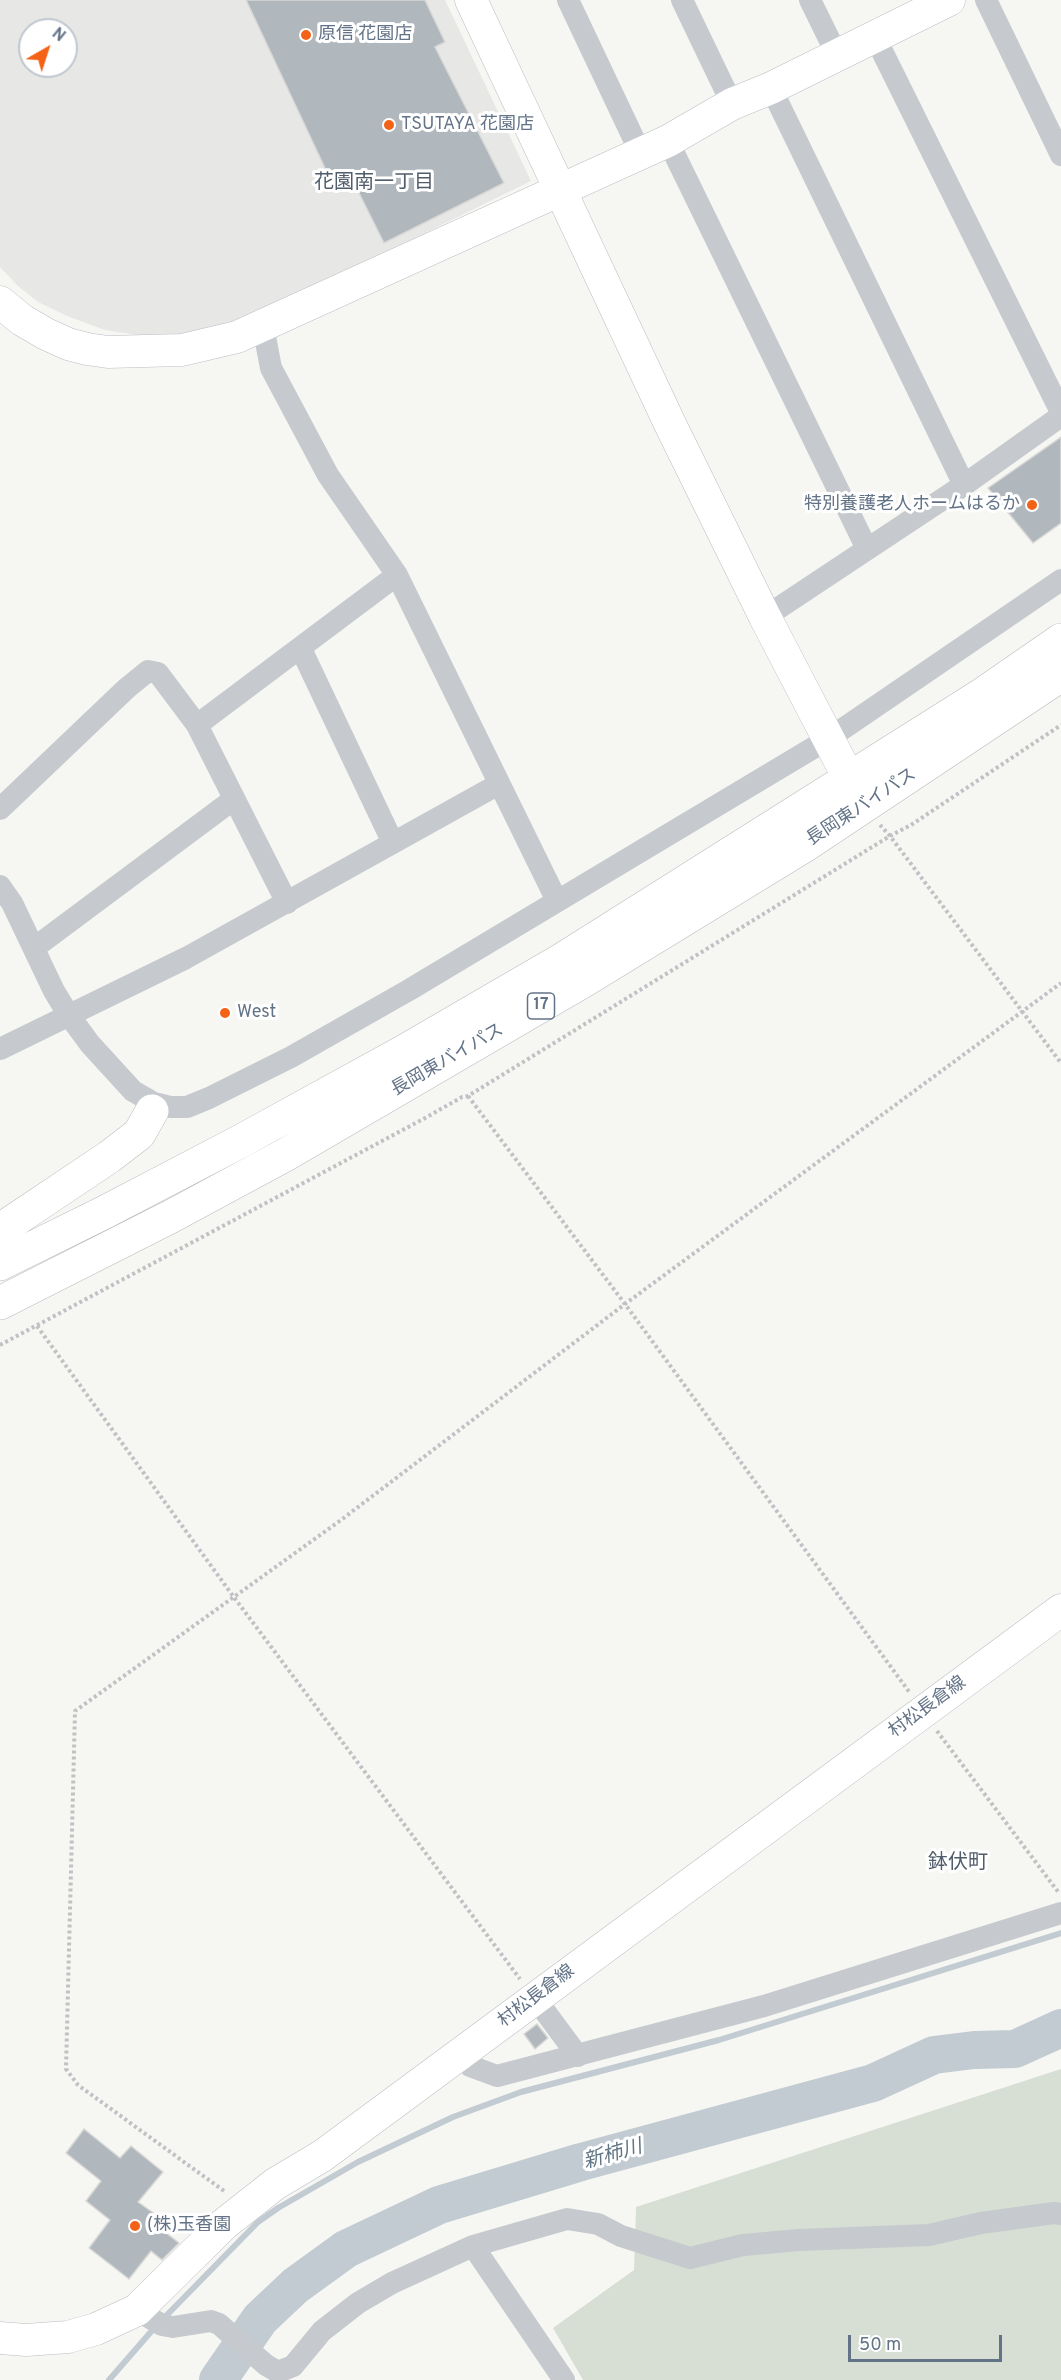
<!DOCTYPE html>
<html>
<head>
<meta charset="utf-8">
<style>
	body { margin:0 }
	#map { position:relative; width:1061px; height:2380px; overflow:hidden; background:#f6f7f3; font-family:Overpass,sans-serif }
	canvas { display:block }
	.north { position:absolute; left:18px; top:18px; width:60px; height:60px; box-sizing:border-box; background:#fff; border:2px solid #c1c7cf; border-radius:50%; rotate:39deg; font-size:16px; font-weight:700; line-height:24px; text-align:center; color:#637387 }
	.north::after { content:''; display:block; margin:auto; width:21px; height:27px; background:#f36217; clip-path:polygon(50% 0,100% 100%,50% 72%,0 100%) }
	.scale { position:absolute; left:848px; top:2335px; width:154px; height:27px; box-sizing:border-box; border:3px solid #637387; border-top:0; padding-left:8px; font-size:18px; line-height:21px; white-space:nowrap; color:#637387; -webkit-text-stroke:4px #fff; paint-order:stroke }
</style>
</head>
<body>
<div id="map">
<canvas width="1061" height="2380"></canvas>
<div class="north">N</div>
<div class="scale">50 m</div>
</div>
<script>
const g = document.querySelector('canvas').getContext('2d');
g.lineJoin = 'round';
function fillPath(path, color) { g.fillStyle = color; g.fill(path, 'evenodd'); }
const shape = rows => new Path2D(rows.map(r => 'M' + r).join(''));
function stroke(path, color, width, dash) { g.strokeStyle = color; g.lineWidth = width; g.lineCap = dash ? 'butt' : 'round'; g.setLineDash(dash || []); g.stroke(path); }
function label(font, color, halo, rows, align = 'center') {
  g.font = font + ' Overpass,"Noto Sans JP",sans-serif'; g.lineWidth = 6; g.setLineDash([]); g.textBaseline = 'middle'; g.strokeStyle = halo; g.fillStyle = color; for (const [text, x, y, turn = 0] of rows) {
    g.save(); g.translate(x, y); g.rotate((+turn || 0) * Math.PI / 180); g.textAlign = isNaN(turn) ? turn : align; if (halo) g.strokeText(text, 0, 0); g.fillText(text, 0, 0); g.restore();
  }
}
fillPath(shape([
	[0,0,445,0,531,181,415,238,216,329,179,336,137,335,105,330,67,316,38,302,18,286,0,267],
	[30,30,66,30,66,66,30,66]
]), '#e7e8e6');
fillPath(shape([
	[1061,2069,1061,2380,583,2380,553,2328,634,2270,636,2207]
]), '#d7dfd4');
stroke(shape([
	[163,2319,258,2222,278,2208,358,2162,453,2117,521,2092,719,2040,1061,1933],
	[109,2380,156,2326]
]), '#c2cbd2', 6);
stroke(shape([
	[218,2380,260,2319,295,2286,346,2249,439,2205,581,2162,873,2083,934,2055,974,2050,1015,2049,1061,2028]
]), '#c2cbd2', 38);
const building = shape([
	[246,0,425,0,445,42,435,47,504,183,384,243,350,175,332,183,246,0],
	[1061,437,1061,523,1033,543,988,488,1061,437],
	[537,2024,548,2038,535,2049,524,2034,537,2024],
	[84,2129,120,2158,131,2146,163,2172,138,2202,166,2222,161,2229,179,2243,162,2260,151,2251,129,2279,89,2248,110,2220,86,2201,101,2181,66,2153,84,2129]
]);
fillPath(building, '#b0b7bd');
stroke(building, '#d8d8d6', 1.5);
const secondary = shape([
	[471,0,670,424,765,617,841,763],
	[0,302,22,320,46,334,68,344,87,349,108,352,182,350,237,337,668,141,732,104,771,88,949,0],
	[0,2338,26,2340,68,2337,96,2329,137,2310,223,2225,275,2184,322,2156,1061,1610]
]);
const highway = shape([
	[0,1230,109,1157,139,1134,152,1111],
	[0,1264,105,1212,241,1141,403,1052,563,959,980,696,1061,640],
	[0,1303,170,1217,285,1155,585,980,804,846,1061,675]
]);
stroke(secondary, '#babec4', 33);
stroke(highway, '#b8bbbf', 34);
stroke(shape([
	[880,825,890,836,1061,1063],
	[468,1096,625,1304,910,1693],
	[37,1326,233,1596,520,1979],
	[0,1345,427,1117,462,1097,468,1096,890,836,911,825,1061,725],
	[937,1731,1059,1893],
	[224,2191,78,2085,66,2069,75,1711,341,1520,625,1304,1061,983]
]), '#bfc1c4', 4, [3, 3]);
stroke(shape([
	[568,0,640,152],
	[682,0,732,104],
	[810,0,837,55],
	[986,0,1061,155],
	[875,37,1061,412],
	[771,88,964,485],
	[668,141,867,549],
	[263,326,271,368,328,475,397,575,557,901],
	[765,617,964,485,1061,416],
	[301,649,393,843],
	[197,725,397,575],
	[0,809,127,688,148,671,158,673,197,725,287,903],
	[0,886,12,903,54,991,68,1014,90,1044,133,1091,154,1103],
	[34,948,234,799],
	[0,1049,186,958,499,784],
	[152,1111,154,1103,170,1107,187,1107,209,1098,291,1057,409,990,828,739,1061,580],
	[535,1998,578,2056],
	[462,2054,470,2066,497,2076,764,2006,1061,1913],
	[473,2246,564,2380],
	[137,2310,162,2325,173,2327,211,2321,219,2324,266,2365,278,2372,293,2366,322,2331,358,2303,392,2283,473,2246,567,2219,598,2224,621,2236,690,2258,743,2245,799,2240,929,2235,981,2223,1054,2213,1061,2214]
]), '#c6c9cd', 22);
stroke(secondary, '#fff', 32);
stroke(highway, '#fff', 33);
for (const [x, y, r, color] of [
	[306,35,6,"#f36217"],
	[389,125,6,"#f36217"],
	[1032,505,6,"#f36217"],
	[225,1013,6,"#f36217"],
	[135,2226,6,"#f36217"]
]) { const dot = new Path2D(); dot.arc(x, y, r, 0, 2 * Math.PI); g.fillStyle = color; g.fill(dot); stroke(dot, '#fff', 2); }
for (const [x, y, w] of [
	[541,1006,27]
]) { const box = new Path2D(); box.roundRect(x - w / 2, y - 13, w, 26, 4.5); g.fillStyle = '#fff'; g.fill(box); stroke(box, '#637387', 1.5); }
label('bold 16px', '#637387', null, [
	["17",541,1006]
]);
label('18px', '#637387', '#fff', [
	["原信 花園店",318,35],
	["TSUTAYA 花園店",401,125],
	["特別養護老人ホームはるか",1020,505,"right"],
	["West",237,1013],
	["(株)玉香園",147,2226]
], 'left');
label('18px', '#637387', '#fff', [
	["長岡東バイパス",862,808,-33],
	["長岡東バイパス",448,1061,-30],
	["村松長倉線",928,1708,-36],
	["村松長倉線",537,1997,-37]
]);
label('20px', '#515d6b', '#fff', [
	["花園南一丁目",374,184],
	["鉢伏町",958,1864]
]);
label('italic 20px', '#5f7583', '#fff', [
	["新柿川",613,2156,-16]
]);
</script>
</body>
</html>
